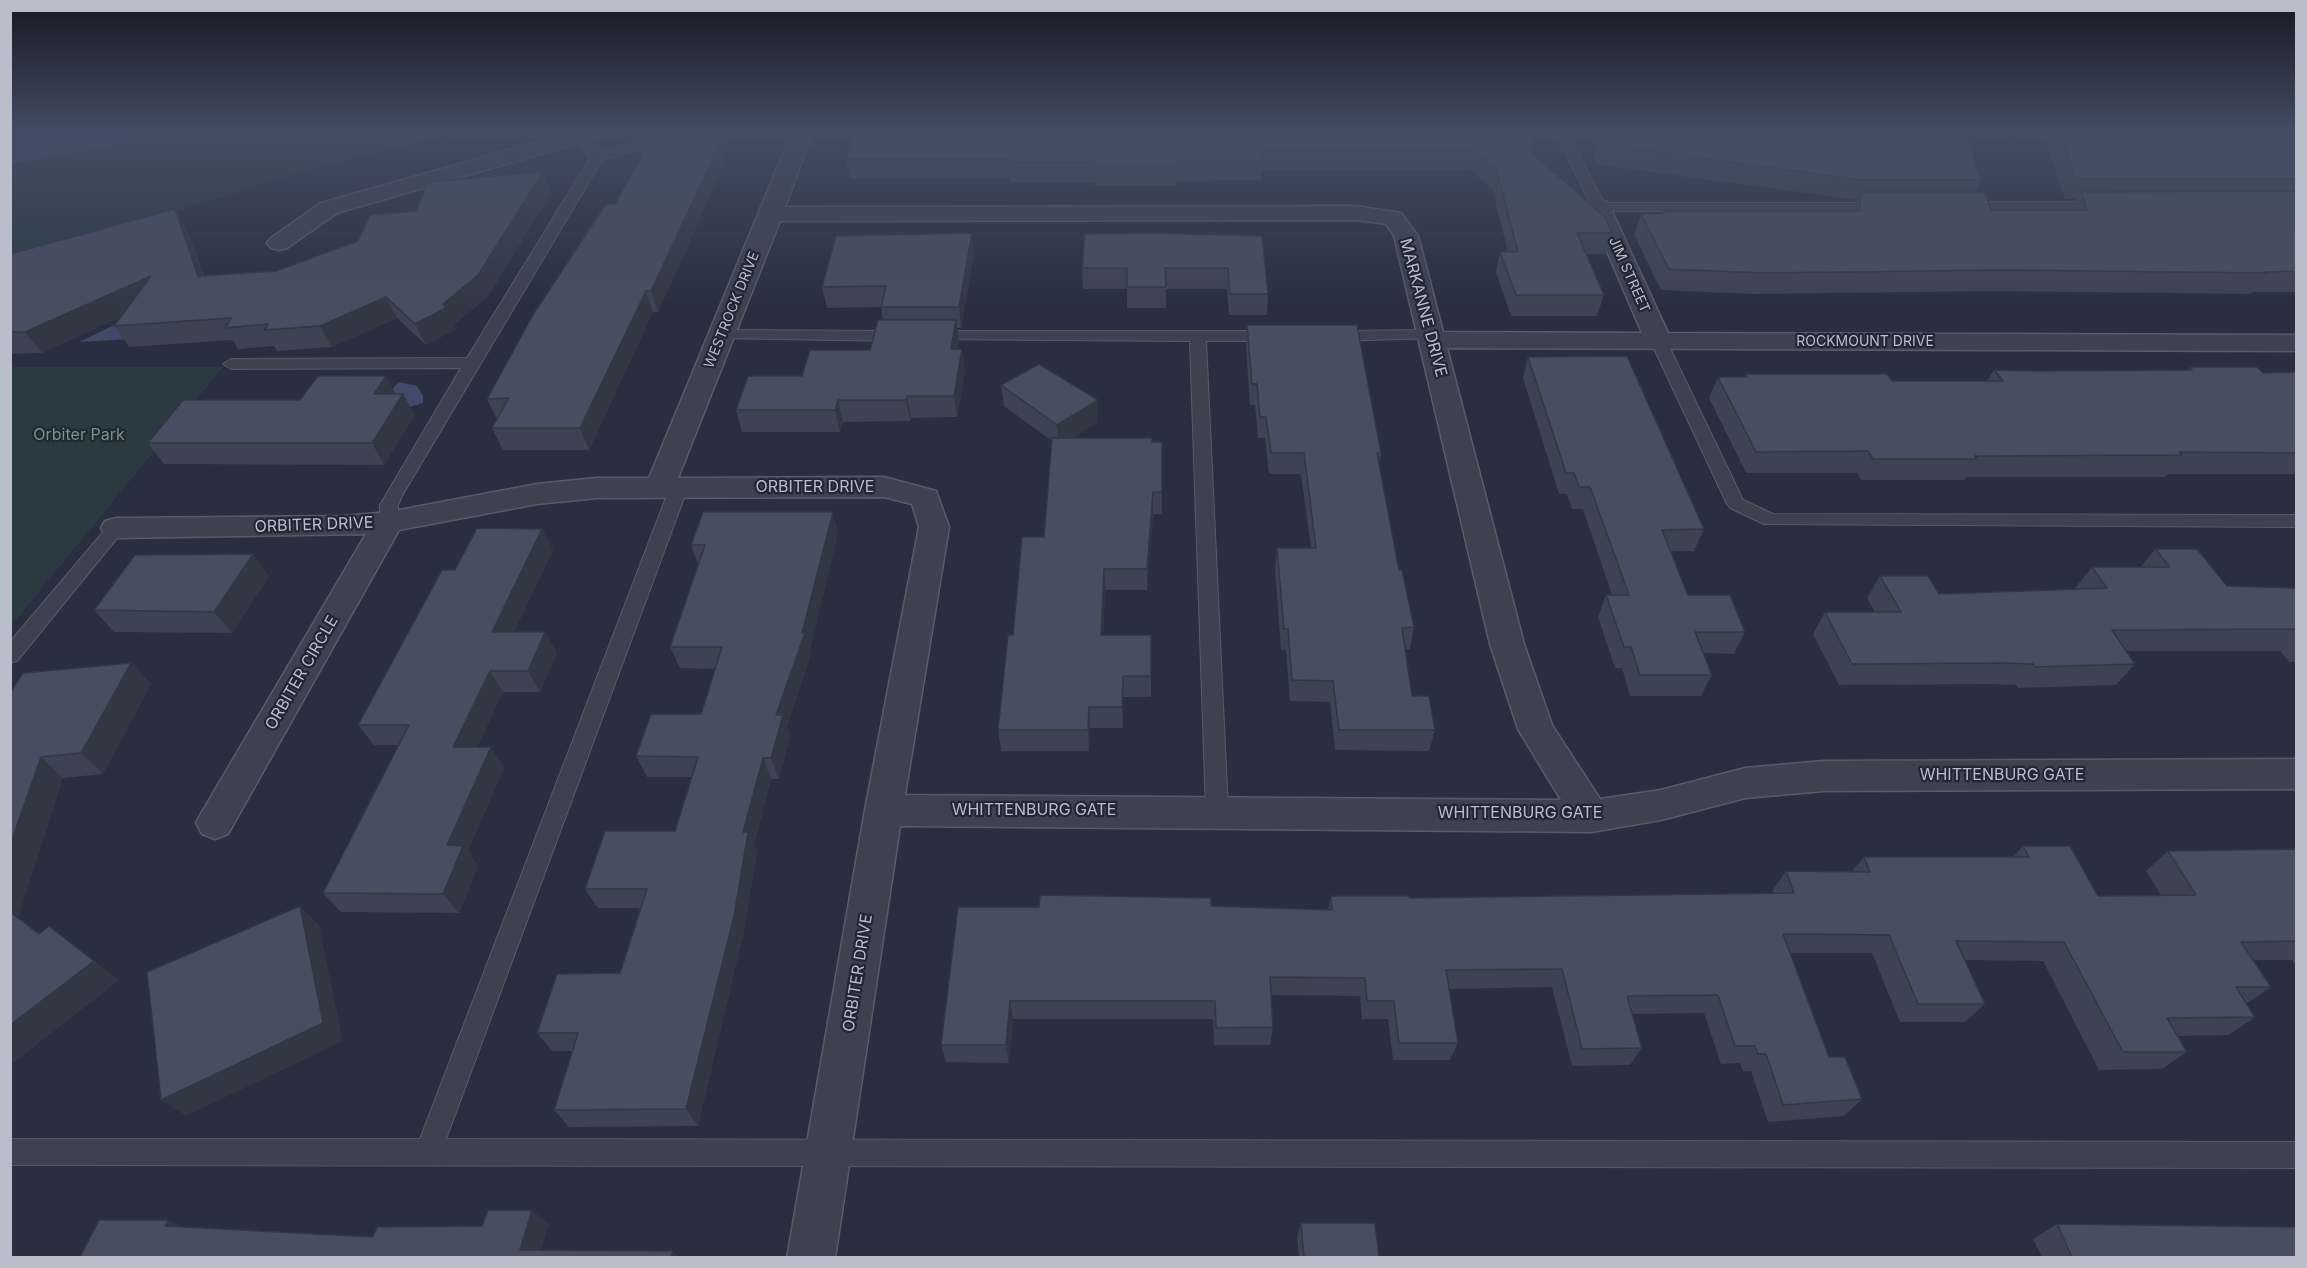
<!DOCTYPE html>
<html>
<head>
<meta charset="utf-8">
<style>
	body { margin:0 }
	#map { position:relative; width:2307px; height:1268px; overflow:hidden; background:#292e40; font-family:Inter,sans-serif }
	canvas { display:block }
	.frame { position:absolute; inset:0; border:12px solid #babdca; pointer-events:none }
</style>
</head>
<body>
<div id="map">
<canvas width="2307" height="1268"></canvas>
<div class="frame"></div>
</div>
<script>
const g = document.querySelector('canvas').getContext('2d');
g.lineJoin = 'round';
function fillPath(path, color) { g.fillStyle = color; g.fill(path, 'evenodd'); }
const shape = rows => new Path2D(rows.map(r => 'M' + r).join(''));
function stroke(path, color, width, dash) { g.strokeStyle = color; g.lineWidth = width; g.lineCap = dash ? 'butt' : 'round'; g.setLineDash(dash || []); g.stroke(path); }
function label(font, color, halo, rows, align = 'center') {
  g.font = font + ' Inter,sans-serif'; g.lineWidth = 4.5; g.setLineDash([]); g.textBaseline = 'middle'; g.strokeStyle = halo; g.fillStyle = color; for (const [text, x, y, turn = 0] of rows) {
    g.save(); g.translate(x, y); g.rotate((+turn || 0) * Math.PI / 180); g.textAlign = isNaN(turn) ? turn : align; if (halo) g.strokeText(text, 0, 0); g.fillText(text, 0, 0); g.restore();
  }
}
fillPath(shape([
	[10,132,459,132,288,175,11,266],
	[11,367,223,367,11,626]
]), '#2b3a41');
fillPath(shape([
	[131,317,130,339,79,342],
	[399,382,417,386,423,396,423,403,409,407,386,395]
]), '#424a69');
fillPath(shape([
	[32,132,140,132,133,142,10,164,10,136,32,132]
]), '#424a69');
const service = shape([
	[677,132,697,132,695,135,602,160,403,494,398,505,398,522,395,526,383,526,380,522,380,505,461,368,231,369,223,364,231,359,467,358,590,158,573,140,571,137,573,134,581,134,600,152,677,132],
	[1555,132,1567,132,1604,203,1880,203,1887,207,1880,211,1599,211,1592,207,1555,132],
	[1963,202,2099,202,2106,206,2099,210,1958,209,1956,206,1963,202],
	[721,330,899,331,907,336,899,341,716,338,713,335,721,330],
	[1432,330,1440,335,1437,338,1333,341,1325,336,1333,331,1432,330],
	[931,331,1274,331,1282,336,1274,341,1206,341,1228,811,1225,818,1217,820,1209,818,1206,811,1190,341,926,339,923,336,931,331],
	[1659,337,1667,342,1743,500,1773,514,2296,515,2296,527,1764,524,1730,508,1727,504,1651,342,1659,337],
	[679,481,685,483,688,487,446,1139,2296,1142,2296,1168,10,1165,10,1139,420,1139,670,487,673,483,679,481],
	[116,522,122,524,125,528,122,532,17,661,10,663,10,642,110,524,116,522]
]);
const minor = shape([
	[573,132,607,132,603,136,337,213,287,248,279,250,271,248,267,243,271,238,321,203,573,132],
	[792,132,813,132,785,207,1356,206,1401,213,1418,236,1443,332,1642,333,1588,207,1591,202,1599,200,1607,202,1610,207,1668,333,2296,335,2296,351,1447,348,1524,644,1552,725,1600,799,1661,790,1745,768,1824,761,2296,759,2296,789,1824,791,1745,798,1661,820,1591,832,900,826,835,1258,787,1258,865,810,919,527,912,504,884,497,597,498,537,504,399,530,228,834,215,839,202,834,196,823,202,812,366,534,116,538,105,535,101,528,105,521,116,518,344,516,389,512,537,484,597,478,649,478,792,132],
	[1356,220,1386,224,1394,236,1490,644,1518,729,1561,800,905,795,949,527,936,491,884,477,678,478,780,221,1356,220]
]);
stroke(service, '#585c6a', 2);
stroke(minor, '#585c6a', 3);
fillPath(service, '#3d4150');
fillPath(minor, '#3d4150');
fillPath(shape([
	[682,132,723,132,727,148,722,159,724,165,658,312,653,312,589,450,503,450,492,428,497,419,487,399,615,204,678,140],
	[856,132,1535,132,1530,152,1612,233,1606,254,1586,254,1604,295,1597,316,1511,316,1496,272,1500,252,1508,252,1492,188,1471,170,1261,171,1261,180,1176,181,1176,186,1095,186,1095,182,1011,182,1010,179,850,179,846,159],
	[1598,132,1966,132,1981,180,1974,192,1991,210,2070,210,2076,199,2065,199,2045,140,1984,133,1984,132,2296,132,2296,292,2252,292,2251,294,1993,291,1753,294,1661,290,1634,235,1641,214,1661,214,1663,211,1852,211,1857,200,1594,164],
	[543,172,551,193,488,296,454,325,456,329,426,345,397,318,332,347,277,351,274,346,238,349,233,340,129,347,114,326,120,317,42,353,10,354,10,254,175,209,187,230,204,275,276,271,358,241,416,211],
	[1262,236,1268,294,1267,315,1229,315,1227,289,1166,289,1166,308,1127,308,1127,289,1083,289,1082,268],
	[974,253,961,328,957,328,959,341,958,349,965,370,957,417,911,418,910,421,843,422,840,432,742,432,736,410,802,376,870,350,883,320,881,307,827,308,822,287],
	[1247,325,1381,453,1379,465,1399,570,1414,627,1410,649,1405,649,1412,696,1435,730,1429,751,1335,750,1330,702,1290,701,1286,650,1281,650,1275,570,1277,548,1311,548,1301,474,1269,474,1265,438,1258,438,1255,405,1250,405,1246,347],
	[1528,357,1704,529,1694,551,1671,551,1688,595,1745,632,1734,654,1703,653,1712,675,1701,696,1630,696,1622,668,1615,668,1598,617,1606,595,1612,595,1583,509,1572,509,1567,494,1559,494,1523,378],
	[2190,367,2263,373,2296,372,2296,474,2167,474,2165,477,1966,477,1964,480,1861,480,1857,473,1746,473,1709,398,1718,377,1744,377,1745,374,1892,381,1987,381,1994,370,2035,371,2188,370],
	[1001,385,1098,400,1098,422,1072,438,1152,442,1162,492,1162,514,1153,514,1147,590,1105,590,1103,635,1151,635,1151,697,1123,697,1123,728,1090,728,1089,751,1001,751,998,730,1013,635,1044,537,1052,441,1004,406],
	[396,394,415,415,384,465,164,464,148,443,300,400],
	[542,529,553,550,514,632,545,632,557,653,540,692,503,692,477,747,504,768,468,851,478,866,459,913,341,912,323,893,399,745,374,745,358,725,455,570],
	[838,533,810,650,811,654,787,726,790,736,779,779,771,779,754,845,757,852,743,935,698,1126,569,1127,554,1110,572,1051,552,1051,537,1033,620,973,640,908,598,908,585,889,675,831,692,777,647,777,636,756,701,714,716,669,680,668,670,647,698,564,691,545],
	[2155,549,2227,586,2296,588,2296,662,2289,662,2280,651,2126,651,2135,664,2116,685,2018,688,2016,685,1990,684,1839,685,1813,634,1825,612,1875,612,1867,598,1880,576,1939,594,2076,590,2075,588,2092,567,2141,567],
	[253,554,269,576,232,633,114,632,94,610],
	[131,663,151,684,103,774,63,778,18,917,40,934,119,980,10,1065,10,693],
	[2023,846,2098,896,2161,895,2146,871,2168,851,2296,849,2296,966,2292,960,2253,960,2271,987,2246,1004,2255,1017,2229,1035,2177,1036,2187,1052,2162,1069,2099,1070,2043,961,1964,960,1985,1004,1965,1022,1900,1022,1872,953,1790,953,1829,1057,1862,1099,1844,1116,1768,1122,1751,1071,1743,1071,1740,1063,1721,1064,1704,1013,1632,1014,1642,1048,1630,1065,1572,1066,1552,987,1449,989,1458,1043,1450,1060,1393,1060,1388,1019,1362,1019,1360,996,1271,995,1273,1027,1270,1045,1214,1045,1213,1019,1013,1019,1009,1063,946,1062,941,1045,958,907,1211,906,1328,910,1331,896,1409,898,1773,893,1772,891,1786,871,1852,871,1864,857,2013,857],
	[1301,1223,1379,1257,1299,1257,1297,1237],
	[2057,1224,2296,1257,2042,1257,2033,1239]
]), '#3e4353');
fillPath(shape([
	[720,132,723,132,727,148,722,159,724,165,658,312,651,291],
	[543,172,551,193,488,296,454,325,456,329,426,345,415,324,443,304],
	[175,209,187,230,211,297,198,276],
	[972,233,974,253,961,328,959,307],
	[151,276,165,297,42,353,25,332],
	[646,291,653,312,589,450,580,428],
	[386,297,397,318,332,347,320,326],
	[956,320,959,341,954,370,951,349],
	[962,349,965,370,957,417,954,396],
	[386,376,398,398,374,394],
	[403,394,415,415,384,465,372,443],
	[907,396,911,418,910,421,906,400],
	[838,400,843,422,840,432,835,410],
	[1098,400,1098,422,1059,446,1057,425],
	[1153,492,1153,514,1147,590,1147,569],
	[833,512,838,533,810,650,811,654,787,726,790,736,779,779,771,758,776,715,802,633],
	[542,529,553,550,504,653,492,632],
	[253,554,269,576,232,633,214,612],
	[1104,569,1105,590,1102,656,1101,635],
	[545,632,557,653,540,692,528,671],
	[131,663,151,684,103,774,81,753],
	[490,671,503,692,468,768,453,747],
	[1123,676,1123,728,1122,707],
	[1089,707,1090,728,1089,751,1088,730],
	[491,747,504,768,468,851,478,866,459,913,443,894,447,845],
	[41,757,63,778,18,917,65,953,10,912,10,845],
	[763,758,771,779,754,845,757,852,743,935,698,1126,686,1109,743,832],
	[300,906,319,925,343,1041,186,1116,161,1100],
	[49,926,119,980,10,1065,10,1025],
	[1010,1001,1013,1019,1009,1063,1006,1045],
	[532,1210,549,1224,539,1257,520,1250],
	[168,1220,194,1234,165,1226],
	[673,1251,679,1257,671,1257]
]), '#323744');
const building = shape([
	[682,132,720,132,714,145,719,145,651,291,646,291,580,428,492,428,509,398,487,399,534,313,606,204,615,204,651,140,678,140,682,132],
	[856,132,1507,132,1604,216,1612,233,1577,233,1604,295,1516,295,1500,252,1518,252,1496,168,1475,150,1261,151,1262,160,1176,161,1176,166,1094,166,1095,162,1009,162,1009,159,846,159,856,132],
	[1510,132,1535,132,1534,135,1510,132],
	[1601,132,1966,132,1981,180,1861,180,1600,144,1601,132],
	[2060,132,2296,132,2296,179,2076,179,2060,132],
	[543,172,478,275,443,304,446,308,415,324,386,297,320,326,264,330,268,324,225,328,231,318,114,326,151,276,25,332,10,332,10,254,175,209,198,276,276,271,358,241,370,215,416,211,428,182,543,172],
	[2296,191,2296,271,2265,272,2267,273,2005,270,1762,273,1669,269,1641,214,1664,214,1663,211,1859,211,1861,192,1985,192,1991,210,2087,210,2081,192,2296,191],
	[972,233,959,307,881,307,886,286,822,287,836,236,972,233],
	[1152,233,1262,236,1268,294,1230,294,1228,268,1165,268,1166,287,1127,287,1127,268,1082,268,1085,234,1152,233],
	[878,320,956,320,951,349,962,349,954,396,907,396,906,400,838,400,835,410,736,410,748,376,802,376,810,350,870,350,878,320],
	[1247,325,1357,325,1381,453,1377,453,1399,570,1402,570,1414,627,1402,628,1412,696,1429,696,1435,730,1339,730,1333,681,1292,680,1288,629,1284,629,1277,548,1316,548,1304,453,1271,453,1266,417,1260,417,1257,384,1252,384,1247,325],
	[1627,356,1704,529,1662,530,1688,595,1730,595,1745,632,1695,632,1712,675,1640,675,1631,647,1624,647,1606,595,1629,595,1590,487,1579,487,1574,473,1566,473,1528,357,1627,356],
	[1039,364,1098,400,1057,425,1001,385,1039,364],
	[2190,367,2257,367,2263,373,2296,372,2296,453,2179,452,2182,455,1975,456,1977,459,1873,459,1868,451,1756,452,1718,377,1747,377,1745,374,1887,374,1892,381,2003,381,1994,370,2035,371,2192,370,2190,367],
	[318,376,386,376,374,394,403,394,372,443,148,443,183,400,300,400,318,376],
	[1052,438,1152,438,1152,442,1162,442,1162,492,1153,492,1147,569,1104,569,1101,635,1151,635,1151,676,1123,676,1122,707,1089,707,1088,730,998,730,1008,635,1013,635,1022,537,1044,537,1052,438],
	[703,512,833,512,802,633,805,633,776,715,783,715,771,758,763,758,743,832,748,832,734,916,686,1109,554,1110,578,1033,537,1033,557,974,620,973,647,889,585,889,605,831,675,831,698,757,636,756,651,714,701,714,722,647,670,647,705,545,691,545,703,512],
	[477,528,542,529,492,632,545,632,528,671,490,671,453,747,491,747,447,845,463,846,443,894,323,893,409,725,358,725,442,570,455,570,477,528],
	[2155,549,2197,549,2227,586,2296,588,2296,629,2112,630,2135,664,2035,667,2033,664,2006,663,1852,664,1825,612,1901,612,1880,576,1928,576,1939,594,2107,588,2092,567,2170,567,2155,549],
	[253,554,214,612,94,610,135,555,253,554],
	[131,663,81,753,41,757,10,845,10,693,23,673,131,663],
	[2023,846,2070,846,2098,896,2196,895,2168,851,2296,849,2296,941,2241,942,2271,987,2236,987,2255,1017,2167,1018,2187,1052,2123,1052,2064,942,1956,941,1985,1004,1918,1004,1889,935,1783,934,1829,1057,1845,1057,1862,1099,1783,1105,1766,1054,1758,1054,1755,1046,1735,1046,1718,995,1627,996,1642,1048,1582,1049,1562,969,1446,970,1458,1043,1399,1043,1394,1001,1367,1001,1365,978,1270,977,1273,1027,1216,1028,1215,1001,1010,1001,1006,1045,941,1045,958,907,1039,907,1040,895,1211,898,1211,906,1332,910,1331,896,1409,896,1409,898,1794,893,1786,871,1870,872,1864,857,2029,857,2023,846],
	[300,906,323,1023,161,1100,147,972,300,906],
	[10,912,39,934,49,926,94,961,10,1025,10,912],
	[488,1210,532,1210,520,1250,673,1251,671,1257,80,1257,99,1220,168,1220,165,1226,373,1237,377,1227,482,1226,488,1210],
	[1301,1223,1375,1223,1379,1257,1304,1257,1301,1223],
	[2057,1224,2296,1227,2296,1257,2072,1257,2057,1224]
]);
fillPath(building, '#484e61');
stroke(building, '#323744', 1.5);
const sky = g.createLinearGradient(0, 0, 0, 309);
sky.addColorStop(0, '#171923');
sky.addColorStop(0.43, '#434c64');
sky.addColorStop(1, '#434c6400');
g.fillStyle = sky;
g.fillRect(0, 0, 2307, 309);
label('14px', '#babdca', '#222635', [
	["JIM STREET",1629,275,66],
	["WESTROCK DRIVE",732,310,-68],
	["ROCKMOUNT DRIVE",1865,342]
]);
label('16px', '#babdca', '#222635', [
	["MARKANNE DRIVE",1423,308,75],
	["ORBITER DRIVE",815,487],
	["ORBITER DRIVE",314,525,-2],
	["ORBITER CIRCLE",302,673,-60],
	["WHITTENBURG GATE",2002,775],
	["WHITTENBURG GATE",1034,810],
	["WHITTENBURG GATE",1520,813],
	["ORBITER DRIVE",858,973,-81]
]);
label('16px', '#739883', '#222635', [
	["Orbiter Park",79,435]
]);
</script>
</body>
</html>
